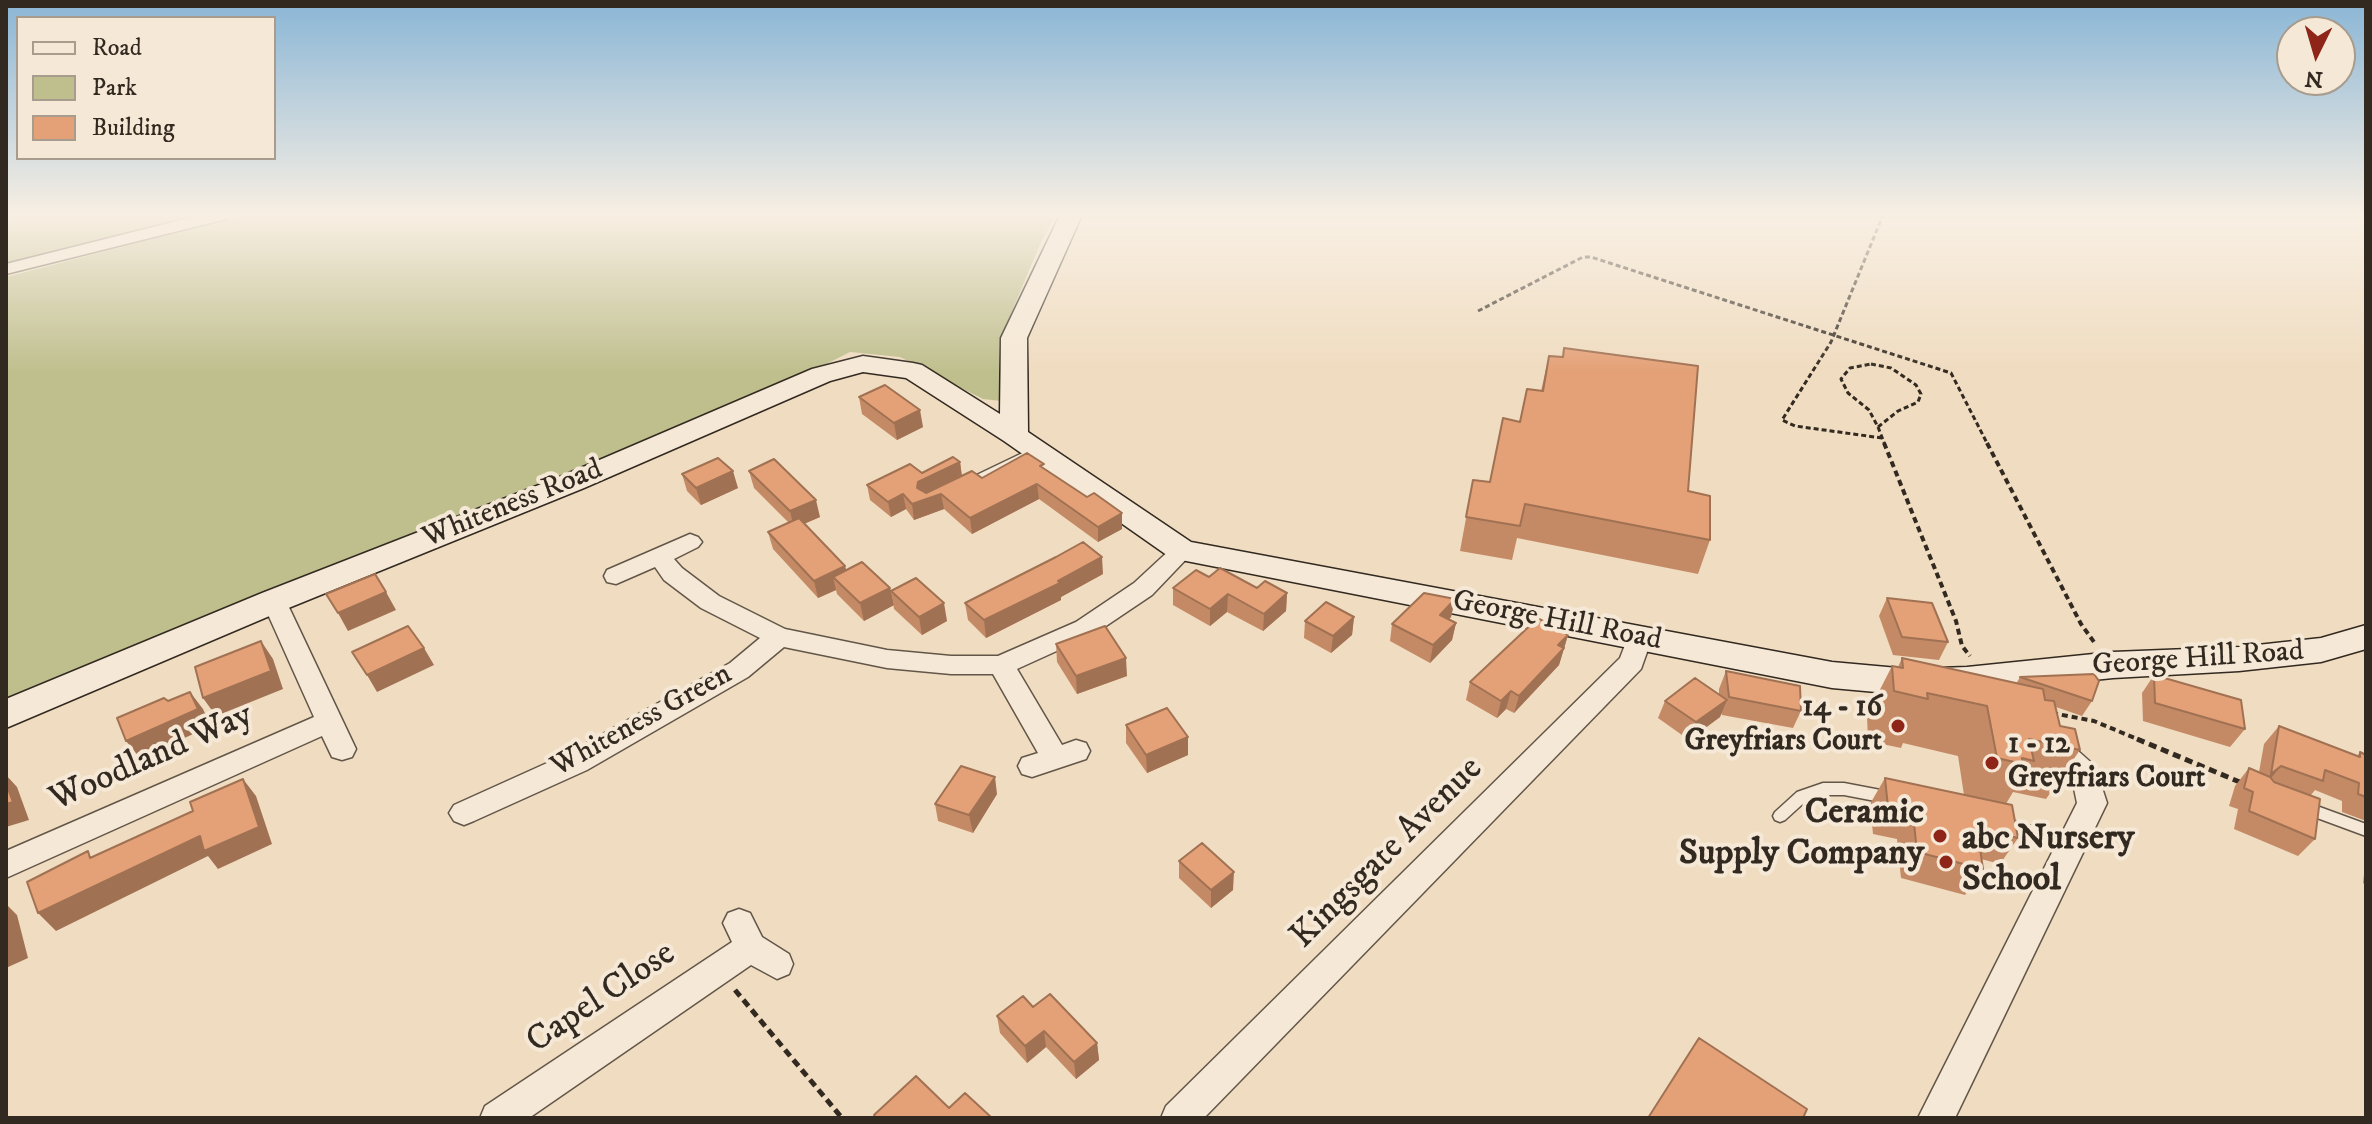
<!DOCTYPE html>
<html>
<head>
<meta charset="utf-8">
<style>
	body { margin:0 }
	#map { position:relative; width:2372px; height:1124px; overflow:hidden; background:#f0dcc0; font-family:"IM FELL DW Pica",serif }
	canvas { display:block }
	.frame { position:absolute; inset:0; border:8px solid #322920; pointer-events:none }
	.legend { position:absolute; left:16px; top:16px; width:260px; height:144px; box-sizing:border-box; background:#f5e8d6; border:2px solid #a79c8d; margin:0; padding:10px 14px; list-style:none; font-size:24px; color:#322920 }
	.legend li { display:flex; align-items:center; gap:16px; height:40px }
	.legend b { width:40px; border:2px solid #a79c8d }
	.north { position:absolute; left:2276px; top:16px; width:80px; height:80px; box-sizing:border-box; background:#f5e8d6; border:2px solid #a79c8d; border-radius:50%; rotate:185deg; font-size:22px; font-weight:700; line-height:32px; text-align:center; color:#322920 }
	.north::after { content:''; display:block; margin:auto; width:28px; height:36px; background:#8f2418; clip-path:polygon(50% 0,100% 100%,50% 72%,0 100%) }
</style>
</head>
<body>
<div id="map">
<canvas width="2372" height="1124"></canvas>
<div class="frame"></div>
<ul class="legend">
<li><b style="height:10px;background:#f5e8d6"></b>Road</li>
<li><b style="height:22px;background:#bfbf8e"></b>Park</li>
<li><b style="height:22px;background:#e4a177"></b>Building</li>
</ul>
<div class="north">N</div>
</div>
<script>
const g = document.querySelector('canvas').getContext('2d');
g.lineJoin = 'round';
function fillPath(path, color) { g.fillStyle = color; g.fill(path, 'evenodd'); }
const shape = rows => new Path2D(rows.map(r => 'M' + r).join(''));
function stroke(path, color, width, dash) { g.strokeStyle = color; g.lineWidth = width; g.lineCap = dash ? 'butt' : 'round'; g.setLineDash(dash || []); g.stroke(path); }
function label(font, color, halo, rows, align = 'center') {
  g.font = font + ' "IM FELL DW Pica",serif'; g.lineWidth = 8; g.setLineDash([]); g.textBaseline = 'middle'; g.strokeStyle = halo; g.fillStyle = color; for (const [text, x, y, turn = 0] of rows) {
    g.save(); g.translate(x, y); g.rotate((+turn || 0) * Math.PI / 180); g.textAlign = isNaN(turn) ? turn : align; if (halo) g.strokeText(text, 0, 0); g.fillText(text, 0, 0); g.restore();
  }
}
fillPath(shape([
	[6,215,207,215,6,265],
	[245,215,1056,215,1041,242,1002,335,1001,401,983,399,900,357,850,352,737,409,6,709,6,277]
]), '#bfbf8e');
const lane = shape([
	[1035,447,1039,448,1040,450,1039,452,970,485,966,486,960,483,1035,447],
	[1823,783,1844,783,1891,792,1896,794,1898,798,1896,802,1891,804,1844,795,1823,795,1807,800,1785,820,1780,822,1775,820,1773,816,1775,812,1797,792,1823,783],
	[2306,802,2366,824,2366,836,2301,812,2299,808,2301,804,2306,802],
	[2002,818,2035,827,2075,846,2078,850,2075,854,2070,856,2027,836,1997,828,1995,824,1997,820,2002,818]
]);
const street = shape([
	[201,215,228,215,226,219,6,274,6,264,201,215],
	[690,534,698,537,702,542,698,547,674,559,682,568,719,596,785,629,887,650,951,656,998,656,1076,622,1134,583,1174,546,1182,543,1190,546,1194,551,1152,595,1094,634,1017,669,1062,745,1076,740,1086,743,1090,751,1086,759,1032,777,1022,774,1018,766,1022,758,1038,753,993,674,951,674,887,668,784,647,748,677,587,770,474,821,464,825,454,821,449,813,454,805,567,754,730,663,760,638,701,608,664,580,655,567,616,584,607,582,604,576,607,570,690,534],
	[274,593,283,595,286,601,356,749,352,757,342,760,332,757,322,736,6,878,6,851,314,717,262,601,265,595,274,593],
	[1639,629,1648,632,1652,638,1641,669,1204,1118,1161,1118,1166,1106,1620,658,1630,632,1639,629],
	[2049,730,2059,734,2095,766,2107,803,1955,1118,1918,1118,2077,803,2072,779,2035,741,2039,734,2049,730],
	[739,909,750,913,762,937,789,954,793,964,789,974,777,979,751,965,529,1118,480,1118,485,1106,732,942,723,923,728,913,739,909]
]);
const secondary = shape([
	[1060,215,1082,215,1027,338,1028,432,1191,542,1832,662,1909,669,1967,667,2113,652,2239,647,2321,638,2366,625,2366,649,2321,662,2239,671,2113,678,1967,693,1909,695,1832,688,1171,558,1004,441,906,378,863,372,830,381,584,488,286,609,6,728,6,699,262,593,562,476,812,369,863,356,913,363,922,365,1000,414,1001,338,1060,215]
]);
stroke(lane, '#625648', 3);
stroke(street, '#625648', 3);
stroke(secondary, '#322920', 3);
stroke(shape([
	[1478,311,1583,257,1591,257,1951,373,1988,445],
	[1871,364,1891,368,1916,385,1921,394,1918,402,1898,411,1878,427,1869,410,1848,393,1841,379,1850,368,1871,364],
	[1878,427,1885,445],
	[1882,438,1795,426,1782,420,1831,342,1883,215]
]), '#322920', 3, [5, 3]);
stroke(shape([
	[1884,443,1956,621,1962,646,1970,656],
	[1987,443,2081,624,2094,642],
	[2052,713,2094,721,2142,741]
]), '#322920', 4, [6, 4]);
stroke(shape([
	[2137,739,2242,783],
	[735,990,842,1118]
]), '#322920', 5, [8, 5]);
fillPath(lane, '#f5e8d6');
fillPath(street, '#f5e8d6');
fillPath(secondary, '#f5e8d6');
fillPath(shape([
	[1549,356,1688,491,1710,540,1698,574,1517,538,1512,560,1460,551,1473,480,1490,482,1520,422,1541,391],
	[859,397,923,427,897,440,862,414],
	[960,462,962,476,982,478,1044,469,1087,497,1122,513,1122,529,1098,542,1039,499,972,534,944,509,914,520,906,509,891,517,870,500,867,485,922,473],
	[749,471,820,517,804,524,845,566,846,570,890,588,894,605,864,621,837,594,836,590,818,598,773,549,768,532,789,523,754,488],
	[682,474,738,488,701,505,687,491],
	[1103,574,1061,597,1061,600,986,638,968,620,965,603],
	[1209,577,1287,593,1286,611,1263,631,1227,612,1210,626,1173,605,1173,588],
	[891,591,947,621,922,635,894,609],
	[1887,598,1948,642,1939,660,1893,655,1879,616],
	[1455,599,1451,617,1449,619,1456,623,1452,640,1430,663,1390,641,1392,624],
	[1354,617,1352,635,1331,653,1304,638,1305,621],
	[1568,635,1559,665,1514,713,1506,709,1497,718,1466,700,1470,682],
	[1056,644,1127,676,1077,694,1057,662],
	[1902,658,2016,684,2020,677,2092,701,2082,716,2056,707,2060,726,2080,750,2046,799,2013,792,2006,804,2018,838,2000,864,1981,859,1983,869,1965,895,1901,878,1897,839,1873,834,1870,804,1885,778,1964,795,1958,756,1903,743,1901,748,1868,741,1867,715,1892,666,1898,667],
	[1726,671,1801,711,1793,728,1722,715,1721,713,1720,717,1689,740,1658,718,1665,701,1719,695,1719,689],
	[2154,675,2245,729,2230,747,2143,721,2142,693],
	[1126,725,1188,755,1147,773,1126,743],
	[2279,726,2357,756,2360,752,2366,755,2366,821,2342,812,2342,801,2315,790,2311,795,2315,839,2298,856,2234,829,2238,809,2229,806,2235,786,2249,768,2259,772,2264,744],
	[997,794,973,833,938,821,935,804],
	[2366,858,2366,885,2363,883],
	[1179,861,1233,890,1211,908,1179,878],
	[1033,1007,1097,1043,1099,1060,1076,1079,1046,1047,1027,1063,1000,1033,997,1016]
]), '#c48a66');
fillPath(shape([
	[920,410,923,427,897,440,894,423],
	[960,462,962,478,941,494,944,509,914,520,912,504,918,482],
	[733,471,738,488,701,505,696,488],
	[1037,484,1039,499,972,534,970,518],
	[903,494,906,509,891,517,888,502],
	[816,500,820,517,794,528,790,511],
	[1122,513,1122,529,1098,542,1098,527],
	[1102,557,1103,574,1061,597,1061,600,986,638,984,620],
	[845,566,849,583,833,577,836,590,818,598,814,581],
	[890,588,894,605,864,621,860,603],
	[386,592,396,610,348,631,338,613],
	[1287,593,1286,611,1263,631,1264,614],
	[1228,594,1227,612,1210,626,1210,609],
	[1455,599,1451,617,1437,632,1440,615],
	[944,603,947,621,922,635,919,617],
	[1354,617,1352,635,1331,653,1333,636],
	[1456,623,1452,640,1430,663,1433,645],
	[1568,635,1559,665,1514,713,1519,696,1558,645],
	[261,641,273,659,283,689,216,716,203,698],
	[424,648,434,665,377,692,367,675],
	[1126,658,1127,676,1077,694,1076,676],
	[1511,691,1506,709,1497,718,1501,701],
	[190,692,203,709,211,726,140,758,126,741],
	[1727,700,1720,717,1689,740,1696,722],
	[1188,737,1188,755,1147,773,1146,755],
	[2281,766,2266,784,2255,791,2271,774],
	[6,775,17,787,29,820,6,827],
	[995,777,997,794,973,833,969,815],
	[243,779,256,796,272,844,218,869,208,856,56,931,38,913,200,836],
	[1234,872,1233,890,1211,908,1211,890],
	[6,904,17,915,28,958,6,968],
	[1044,1031,1046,1047,1027,1063,1025,1046],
	[1097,1043,1099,1060,1076,1079,1074,1062]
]), '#a07153');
const building = shape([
	[1564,348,1698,366,1688,491,1710,496,1710,540,1525,504,1520,526,1466,517,1473,480,1490,482,1503,418,1520,422,1527,389,1543,391,1549,356,1563,357,1564,348],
	[885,385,920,410,894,423,859,397,885,385],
	[1027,453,1044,464,1040,466,1087,497,1094,493,1122,513,1098,527,1037,484,970,518,941,494,912,504,903,494,888,502,867,485,910,464,922,473,953,457,960,462,918,482,917,488,926,493,972,471,982,478,1027,453],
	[718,458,733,471,696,488,682,474,718,458],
	[774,459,816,500,790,511,749,471,774,459],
	[799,518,845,566,814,581,768,532,799,518],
	[1083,542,1102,557,1058,581,1060,583,984,620,965,603,1056,557,1083,542],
	[862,562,890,588,860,603,833,577,862,562],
	[1220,568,1257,588,1265,581,1287,593,1264,614,1228,594,1210,609,1173,588,1196,570,1209,577,1220,568],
	[375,574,386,592,338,613,326,594,375,574],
	[916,578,944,603,919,617,891,591,916,578],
	[1424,593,1455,599,1440,615,1456,623,1433,645,1392,624,1424,593],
	[1887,598,1932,603,1948,642,1902,637,1887,598],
	[1326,602,1354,617,1333,636,1305,621,1326,602],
	[1538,618,1568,635,1558,645,1564,648,1519,696,1511,691,1501,701,1470,682,1538,618],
	[408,626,424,648,367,675,352,652,408,626],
	[1105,626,1126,658,1076,676,1056,644,1105,626],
	[261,641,271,671,203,698,195,667,261,641],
	[1902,658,2043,689,2045,700,2054,701,2060,726,2075,729,2080,750,2029,739,2034,761,2022,758,2023,764,1997,758,1987,706,1927,693,1928,699,1894,691,1892,666,1903,668,1902,658],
	[1726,671,1800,686,1801,711,1729,697,1726,671],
	[2094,674,2099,681,2092,701,2020,677,2094,674],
	[2154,675,2241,700,2245,729,2155,703,2154,675],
	[1695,678,1727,700,1696,722,1665,701,1695,678],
	[190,692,198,709,126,741,117,718,164,698,168,701,190,692],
	[1167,708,1188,737,1146,755,1126,725,1167,708],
	[2279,726,2360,757,2360,752,2366,755,2366,797,2358,794,2359,783,2325,770,2323,781,2281,766,2271,774,2279,726],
	[961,766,995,777,969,815,935,804,961,766],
	[2249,768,2270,777,2274,782,2320,799,2315,839,2249,811,2253,792,2244,788,2249,768],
	[1885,778,2012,805,2018,838,1977,828,1983,869,1917,852,1913,813,1888,807,1885,778],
	[243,779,259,827,204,851,200,836,38,913,27,882,88,851,90,858,193,811,190,802,243,779],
	[6,784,13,802,6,804,6,784],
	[1202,843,1234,872,1211,890,1179,861,1202,843],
	[6,926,9,940,6,942,6,926],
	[1050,994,1097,1043,1074,1062,1044,1031,1025,1046,997,1016,1023,996,1033,1007,1050,994],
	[1699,1038,1807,1109,1803,1118,1648,1118,1699,1038],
	[916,1076,949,1108,965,1093,992,1118,876,1118,874,1115,916,1076]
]);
fillPath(building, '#e4a177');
stroke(building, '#a07153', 2);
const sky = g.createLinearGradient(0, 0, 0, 372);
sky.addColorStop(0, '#8ab6d6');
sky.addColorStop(0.58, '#f8efe3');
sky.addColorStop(1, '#f8efe300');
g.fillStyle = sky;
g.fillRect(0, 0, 2372, 372);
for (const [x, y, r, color] of [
	[1898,726,8,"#8f2418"],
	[1992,763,8,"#8f2418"],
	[1940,836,8,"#8f2418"],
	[1946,862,8,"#8f2418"]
]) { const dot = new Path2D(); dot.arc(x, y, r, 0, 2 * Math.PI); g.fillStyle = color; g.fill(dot); stroke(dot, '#f5e8d6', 3); }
label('30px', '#322920', '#f5e8d6', [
	["Whiteness Road",513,505,-22],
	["George Hill Road",1557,622,11],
	["George Hill Road",2198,660,-4],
	["Whiteness Green",642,722,-29]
]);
label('bold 30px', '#322920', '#f5e8d6', [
	["14 - 16",1882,709],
	["Greyfriars Court",1882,743],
	["1 - 12",2008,746,"left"],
	["Greyfriars Court",2008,780,"left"]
], 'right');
label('36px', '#322920', '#f5e8d6', [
	["Woodland Way",152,759,-24],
	["Kingsgate Avenue",1388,854,-45],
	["Capel Close",602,999,-34]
]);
label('bold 36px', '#322920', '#f5e8d6', [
	["Ceramic",1924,815],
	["Supply Company",1924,856],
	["abc Nursery",1962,841,"left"],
	["School",1962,882,"left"]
], 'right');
</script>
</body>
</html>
